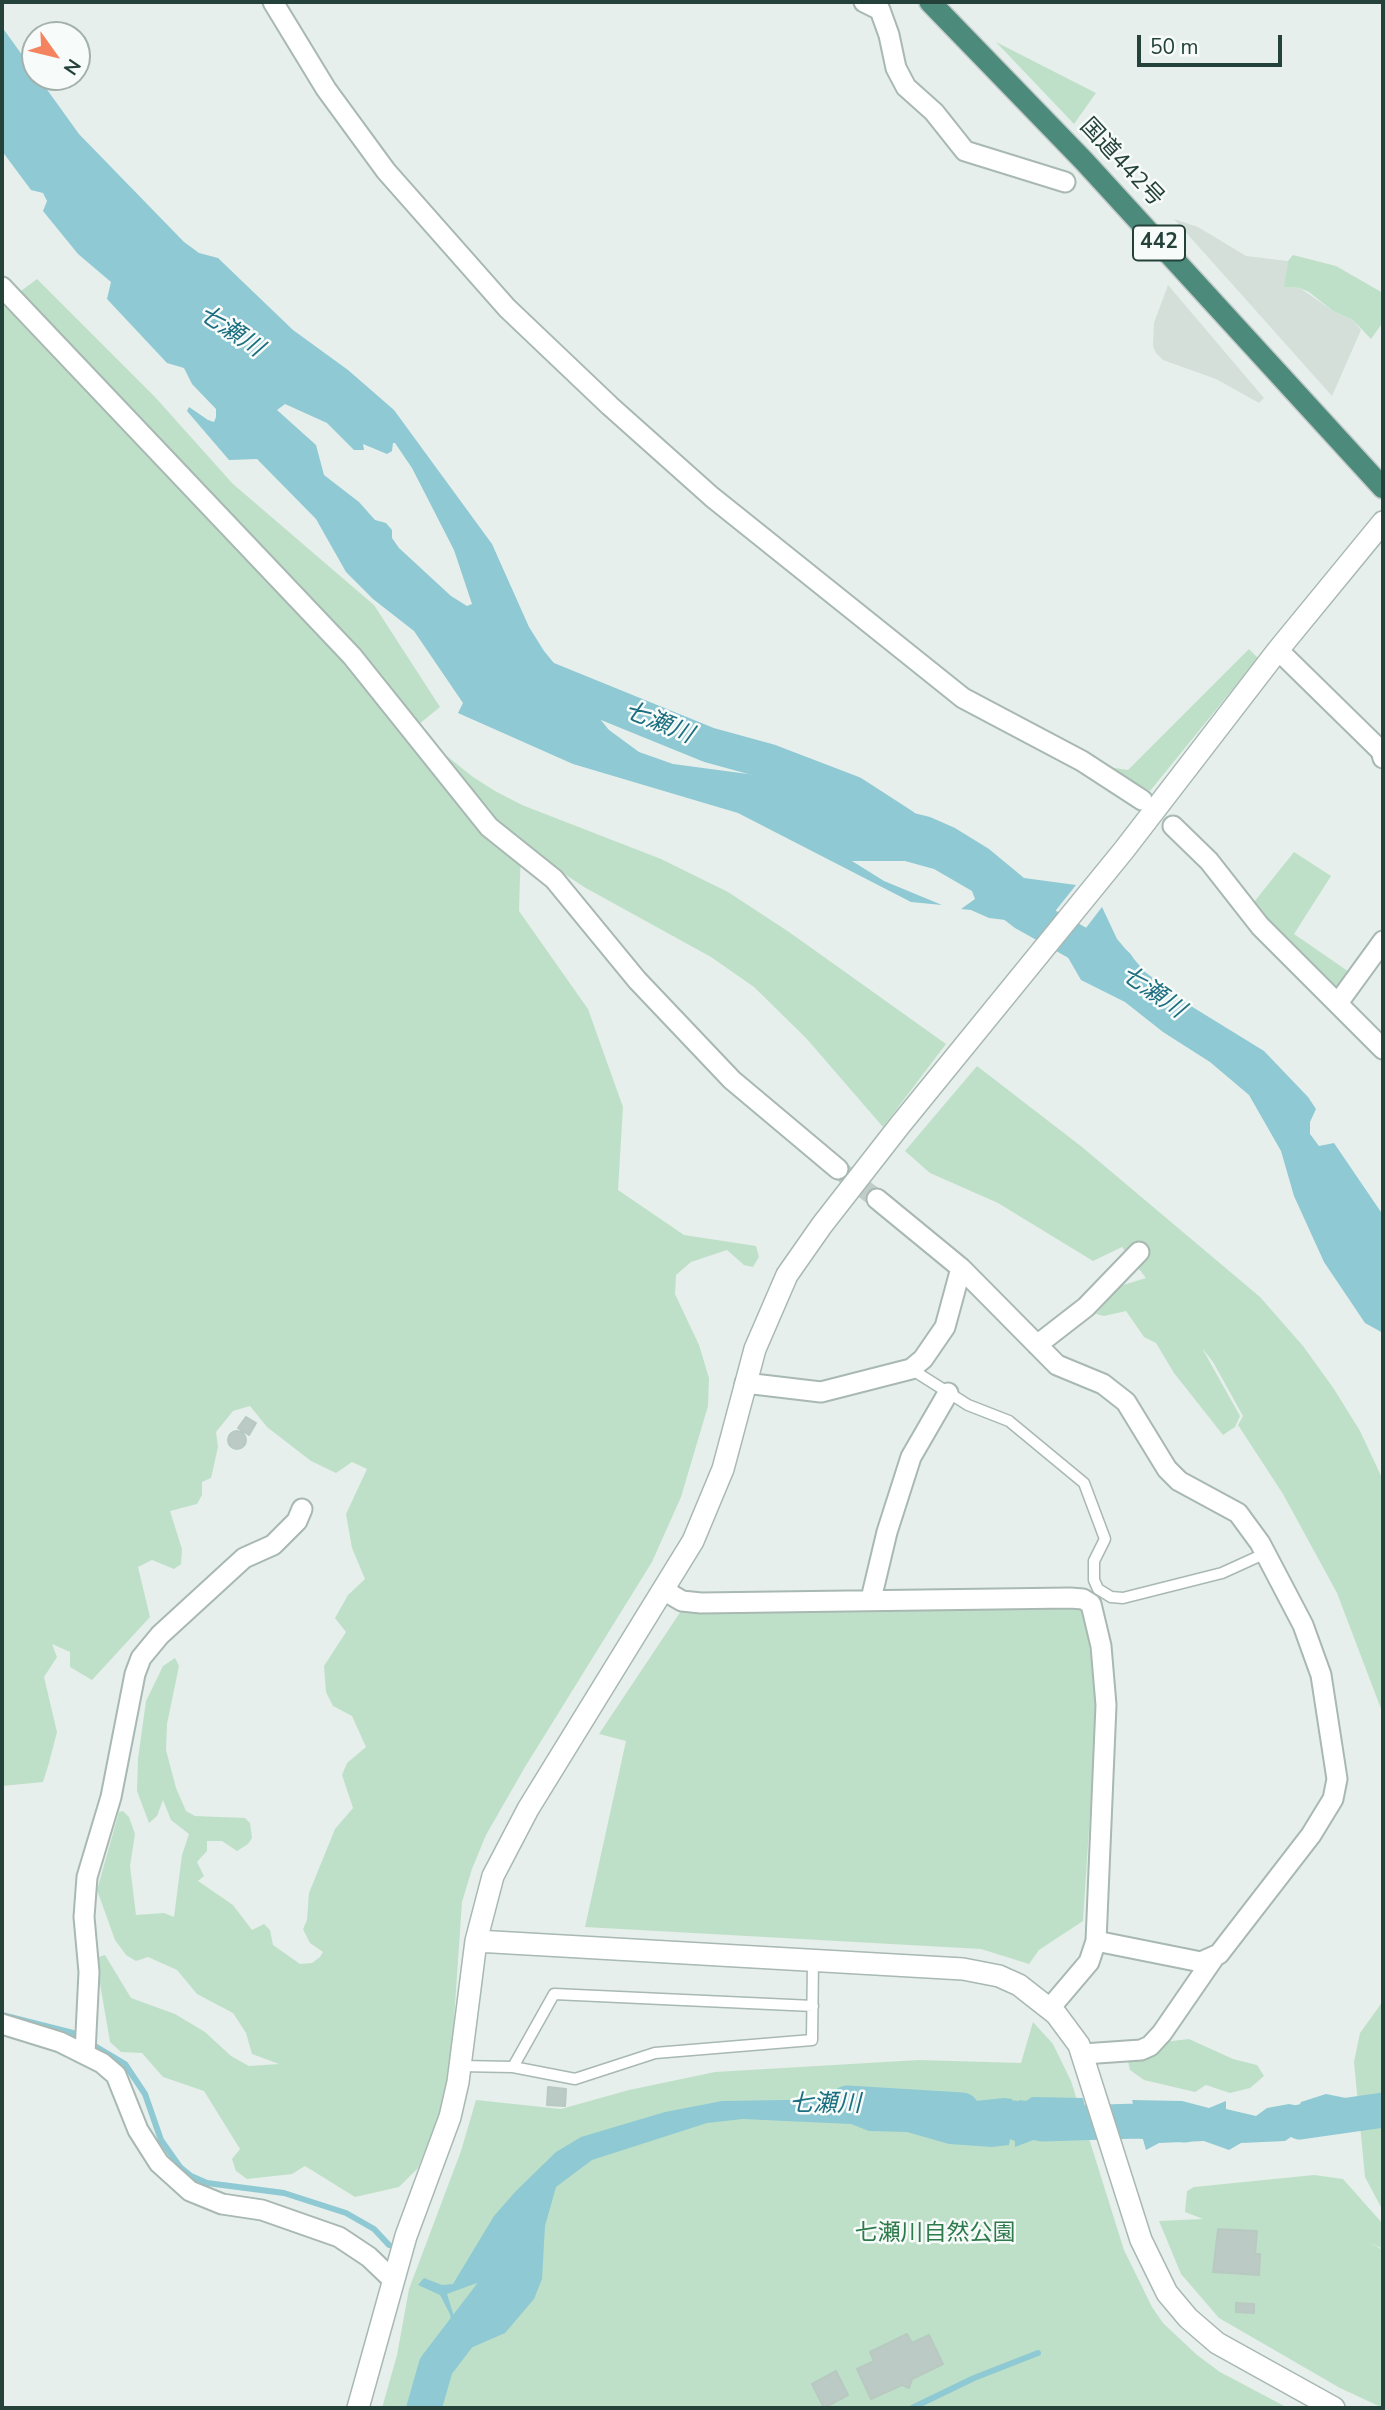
<!DOCTYPE html>
<html>
<head>
<meta charset="utf-8">
<style>
	body { margin:0 }
	#map { position:relative; width:1385px; height:2410px; overflow:hidden; background:#e6efeb; font-family:"Nunito Sans",sans-serif }
	canvas { display:block }
	.frame { position:absolute; inset:0; border:4px solid #24423a; pointer-events:none }
	.north { position:absolute; left:21px; top:21px; width:70px; height:70px; box-sizing:border-box; background:#f7fbf9; border:2px solid #a3b1ad; border-radius:50%; rotate:124deg; font-size:19px; font-weight:700; line-height:28px; text-align:center; color:#24423a }
	.north::after { content:''; display:block; margin:auto; width:24px; height:32px; background:#f4845f; clip-path:polygon(50% 0,100% 100%,50% 72%,0 100%) }
	.scale { position:absolute; left:1137px; top:35px; width:145px; height:32px; box-sizing:border-box; border:4px solid #24423a; border-top:0; padding-left:9px; font-size:21px; line-height:24px; white-space:nowrap; color:#24423a; -webkit-text-stroke:5px #f7fbf9; paint-order:stroke }
</style>
</head>
<body>
<div id="map">
<canvas width="1385" height="2410"></canvas>
<div class="frame"></div>
<div class="north">N</div>
<div class="scale">50 m</div>
</div>
<script>
const g = document.querySelector('canvas').getContext('2d');
g.lineJoin = 'round';
function fillPath(path, color) { g.fillStyle = color; g.fill(path, 'evenodd'); }
const shape = rows => new Path2D(rows.map(r => 'M' + r).join(''));
function stroke(path, color, width, dash) { g.strokeStyle = color; g.lineWidth = width; g.lineCap = dash ? 'butt' : 'round'; g.setLineDash(dash || []); g.stroke(path); }
function label(font, color, halo, rows, align = 'center') {
  g.font = font + ' "Nunito Sans","Noto Sans JP",sans-serif'; g.lineWidth = 5; g.setLineDash([]); g.textBaseline = 'middle'; g.strokeStyle = halo; g.fillStyle = color; for (const [text, x, y, turn = 0] of rows) {
    g.save(); g.translate(x, y); g.rotate((+turn || 0) * Math.PI / 180); g.textAlign = isNaN(turn) ? turn : align; if (halo) g.strokeText(text, 0, 0); g.fillText(text, 0, 0); g.restore();
  }
}
fillPath(shape([
	[1174,219,1198,227,1246,256,1288,261,1285,287,1300,288,1333,311,1353,320,1361,330,1332,396],
	[1168,285,1264,398,1259,403,1216,379,1163,360,1156,353,1153,346,1154,323]
]), '#d4dfda');
fillPath(shape([
	[996,42,1096,93,1074,124],
	[1293,255,1336,266,1383,293,1383,322,1371,339,1353,320,1333,311,1309,292,1300,288,1284,287,1288,261],
	[37,279,155,397,233,484,374,605,440,707,413,729,473,777,495,791,522,805,661,859,728,892,789,932,946,1044,883,1127,806,1038,754,987,711,957,584,887,521,845,519,911,588,1009,623,1107,618,1190,684,1235,756,1246,759,1257,753,1267,744,1265,727,1250,691,1262,676,1275,675,1294,699,1345,709,1378,708,1406,681,1497,652,1562,525,1767,486,1835,472,1869,462,1902,452,2049,442,2108,418,2168,399,2187,355,2197,305,2166,292,2174,247,2179,236,2171,232,2159,240,2149,204,2091,163,2077,142,2053,121,2052,110,2042,98,1972,99,1957,105,1955,131,1998,175,2014,205,2032,231,2056,249,2066,279,2064,252,2054,246,2033,233,2013,197,1994,177,1970,148,1957,136,1961,126,1955,115,1940,97,1890,119,1812,123,1811,129,1817,135,1834,130,1866,136,1915,164,1913,174,1917,182,1855,189,1834,171,1820,163,1800,157,1816,149,1823,137,1791,138,1759,146,1701,163,1666,175,1658,179,1666,167,1724,166,1750,176,1788,186,1811,195,1816,245,1818,250,1823,252,1838,248,1844,237,1851,222,1841,207,1841,207,1851,197,1862,204,1876,198,1881,233,1905,252,1930,264,1924,270,1930,273,1945,300,1964,312,1963,320,1957,323,1952,310,1943,303,1929,307,1920,309,1893,335,1829,353,1808,342,1775,347,1763,366,1747,352,1716,333,1706,326,1692,324,1666,346,1632,335,1618,348,1595,365,1579,352,1548,346,1514,367,1469,352,1462,336,1473,311,1461,267,1427,250,1406,233,1411,216,1432,218,1447,211,1478,202,1482,202,1495,197,1504,170,1511,182,1549,181,1564,174,1569,152,1560,138,1567,150,1617,92,1680,70,1667,70,1652,52,1644,57,1657,44,1677,57,1732,49,1763,43,1782,2,1786,2,305],
	[1249,649,1258,658,1150,791,1108,767,1128,770],
	[1294,852,1331,876,1294,934,1355,976,1337,991,1250,907],
	[977,1066,1082,1147,1260,1297,1303,1346,1334,1389,1360,1431,1383,1480,1383,1714,1337,1593,1283,1494,1238,1425,1243,1416,1213,1362,1202,1348,1240,1416,1235,1427,1223,1435,1174,1373,1156,1343,1144,1337,1126,1311,1104,1316,1096,1314,1120,1286,1146,1278,1122,1247,1093,1261,998,1203,930,1173,905,1151],
	[1073,1605,1085,1613,1097,1706,1083,1921,1039,1950,1029,1964,981,1949,585,1927,626,1741,599,1734,681,1611],
	[1383,2001,1383,2211,1365,2177,1354,2062,1360,2033],
	[1033,2022,1053,2044,1071,2081,1124,2250,1152,2307,1163,2323,1197,2355,1220,2372,1288,2408,382,2408,397,2355,409,2289,461,2151,476,2100,561,2109,629,2090,715,2072,919,2060,1021,2063],
	[1189,2039,1233,2059,1257,2065,1264,2076,1250,2088,1230,2093,1206,2085,1195,2092,1144,2080,1130,2070,1128,2061,1133,2055,1163,2042],
	[1314,2175,1343,2179,1383,2224,1383,2249,1368,2242,1383,2250,1383,2408,1340,2388,1219,2318,1181,2274,1159,2221,1203,2219,1185,2212,1187,2191,1194,2187]
]), '#bfe0c8');
fillPath(shape([
	[2,27,79,134,184,242,199,253,218,258,293,330,348,370,394,410,492,544,529,627,544,651,609,730,639,752,673,764,763,776,930,817,955,828,989,849,1024,878,1076,885,1041,929,1022,922,989,918,971,910,961,909,975,899,972,891,934,869,905,861,852,861,884,881,942,905,911,902,738,813,573,764,458,713,463,703,414,631,373,599,346,572,316,519,257,459,229,460,187,411,189,407,208,420,214,422,216,417,216,409,192,384,184,368,167,363,107,299,111,282,78,254,43,211,47,201,43,193,31,190,2,151],
	[285,404,327,423,354,450,364,450,363,444,387,454,392,451,393,443,395,443,412,468,454,550,472,604,467,606,451,596,399,548,392,538,392,530,386,523,375,520,359,502,324,475,316,445,277,410],
	[1102,907,1117,939,1145,972,1186,1003,1264,1051,1308,1097,1316,1109,1310,1122,1310,1134,1319,1146,1334,1143,1383,1215,1383,1333,1365,1323,1324,1262,1294,1196,1281,1151,1249,1095,1210,1062,1163,1032,1125,1002,1081,980,1066,954],
	[1326,2094,1346,2098,1350,2128,1331,2125,1312,2138,1308,2134,1294,2135,1285,2141,1241,2143,1229,2150,1204,2141,1159,2143,1146,2150,1132,2100,1182,2101,1209,2108,1226,2101,1226,2109,1256,2116,1267,2108,1289,2104,1299,2106,1301,2102],
	[1032,2097,1083,2098,1086,2110,1055,2115,1054,2119,1086,2134,1093,2133,1095,2139,1057,2131,1015,2147,1015,2141,1010,2139,1009,2145,992,2147,949,2144,907,2132,869,2131,851,2124,743,2119,707,2123,592,2160,556,2187,545,2226,542,2279,534,2299,505,2333,466,2350,458,2359,436,2408,410,2408,429,2373,455,2342,450,2314,440,2295,418,2285,424,2278,442,2285,453,2284,494,2216,516,2191,556,2152,581,2137,665,2112,722,2101,848,2099,918,2107,1004,2098,1012,2099,1014,2107,1019,2105,1019,2100,1026,2101],
	[477,2283,487,2283,495,2295,491,2309,483,2322,460,2336,447,2294]
]), '#8ec9d4');
stroke(shape([
	[2,2015,73,2033,125,2064,145,2094,161,2140,180,2167,191,2176,207,2183,284,2193,346,2213,374,2229,389,2245],
	[912,2408,974,2378,1038,2353]
]), '#8ec9d4', 6);
stroke(shape([
	[532,673,709,745,771,762,852,793,903,826],
	[1006,899,1024,913,1117,965],
	[847,2103,962,2110],
	[1014,2118,1042,2124,1138,2121,1185,2125],
	[1300,2122,1383,2110],
	[424,2408,436,2366,504,2277,513,2250]
]), '#8ec9d4', 35);
const building = shape([
	[246,1417,256,1423,249,1435,238,1428,246,1417],
	'228 1440a9 9 0 1 1 18 0a9 9 0 1 1-18 0Z',
	[548,2087,566,2089,565,2106,547,2105,548,2087],
	[1218,2229,1257,2231,1255,2254,1260,2254,1259,2275,1213,2272,1218,2229],
	[1236,2303,1254,2304,1254,2313,1236,2312,1236,2303],
	[907,2334,912,2343,929,2335,943,2364,912,2379,909,2388,902,2385,871,2399,857,2369,874,2361,870,2352,907,2334],
	[836,2371,848,2395,824,2408,812,2384,836,2371]
]);
fillPath(building, '#bbcac4');
stroke(building, '#b8c9c2', 2);
stroke(shape([
	[838,1169,877,1199]
]), '#bfccc8', 19, [19, 10]);
const service = shape([
	[911,1369,968,1405,1009,1421,1084,1483,1105,1539,1094,1561,1094,1580,1098,1589,1111,1597,1123,1598,1222,1573,1266,1553],
	[460,2066,513,2067,575,2079,655,2053,812,2040,813,1961],
	[513,2067,554,1994,813,2006]
]);
const minor = shape([
	[273,2,326,89,386,171,507,308,610,406,712,497,963,698,1082,761,1142,800],
	[864,2,880,10,889,35,896,68,906,87,934,112,965,151,1065,182],
	[2,287,352,656,489,827,554,879,637,980,732,1080,838,1169],
	[1278,650,1381,751,1383,758],
	[1173,826,1209,861,1260,926,1383,1049],
	[1338,1003,1383,941],
	[877,1199,961,1268,1057,1365,1103,1384,1126,1402,1167,1469,1179,1481,1238,1513,1260,1543,1303,1625,1321,1675,1337,1779,1333,1799,1311,1835,1219,1954,1201,1962,1096,1941],
	[1037,1345,1086,1307,1139,1252],
	[745,1383,821,1392,911,1369,923,1359,945,1327,961,1268],
	[665,1591,682,1601,701,1603,1070,1598,1083,1599,1091,1604,1101,1646,1106,1705,1096,1941,1089,1962,1050,2008],
	[871,1599,887,1532,911,1457,948,1393],
	[2,2024,60,2042,102,2063,116,2075,138,2130,159,2163,190,2191,222,2204,262,2210,339,2237,369,2257,393,2280],
	[85,2053,89,1972,84,1917,87,1877,111,1797,135,1674,141,1658,160,1635,244,1558,273,1545,297,1521,302,1509],
	[1083,2054,1141,2050,1150,2046,1162,2033,1213,1959]
]);
const tertiary = shape([
	[476,1941,963,1969,999,1976,1019,1985,1056,2014,1079,2045,1141,2240,1167,2293,1188,2318,1217,2343,1334,2408],
	[358,2408,406,2236,450,2117,458,2082,476,1941,493,1876,528,1809,693,1541,723,1469,755,1349,787,1275,822,1225,900,1125,1124,850,1278,650,1383,522]
]);
const trunk = shape([
	[930,2,1084,161,1383,488]
]);
stroke(service, '#a8b8b2', 13);
stroke(minor, '#a8b8b2', 23);
stroke(tertiary, '#a8b8b2', 24);
stroke(trunk, '#c2cac8', 24);
stroke(service, '#fff', 10);
stroke(minor, '#fff', 19);
stroke(tertiary, '#fff', 21);
stroke(trunk, '#4c8a7c', 21);
for (const [x, y, w] of [
	[1159,243,52]
]) { const box = new Path2D(); box.roundRect(x - w / 2, y - 17.5, w, 35, 5); g.fillStyle = '#f7fbf9'; g.fill(box); stroke(box, '#24423a', 2); }
label('bold 21px', '#24423a', null, [
	["442",1159,243]
]);
label('23px', '#24423a', '#f7fbf9', [
	["国道442号",1121,163,47]
]);
label('23px', '#2d7a4b', '#f7fbf9', [
	["七瀬川自然公園",935,2234]
]);
label('italic 24px', '#1c6f80', '#f7fbf9', [
	["七瀬川",230,332,34],
	["七瀬川",658,724,22],
	["七瀬川",1152,993,35],
	["七瀬川",825,2105]
]);
</script>
</body>
</html>
